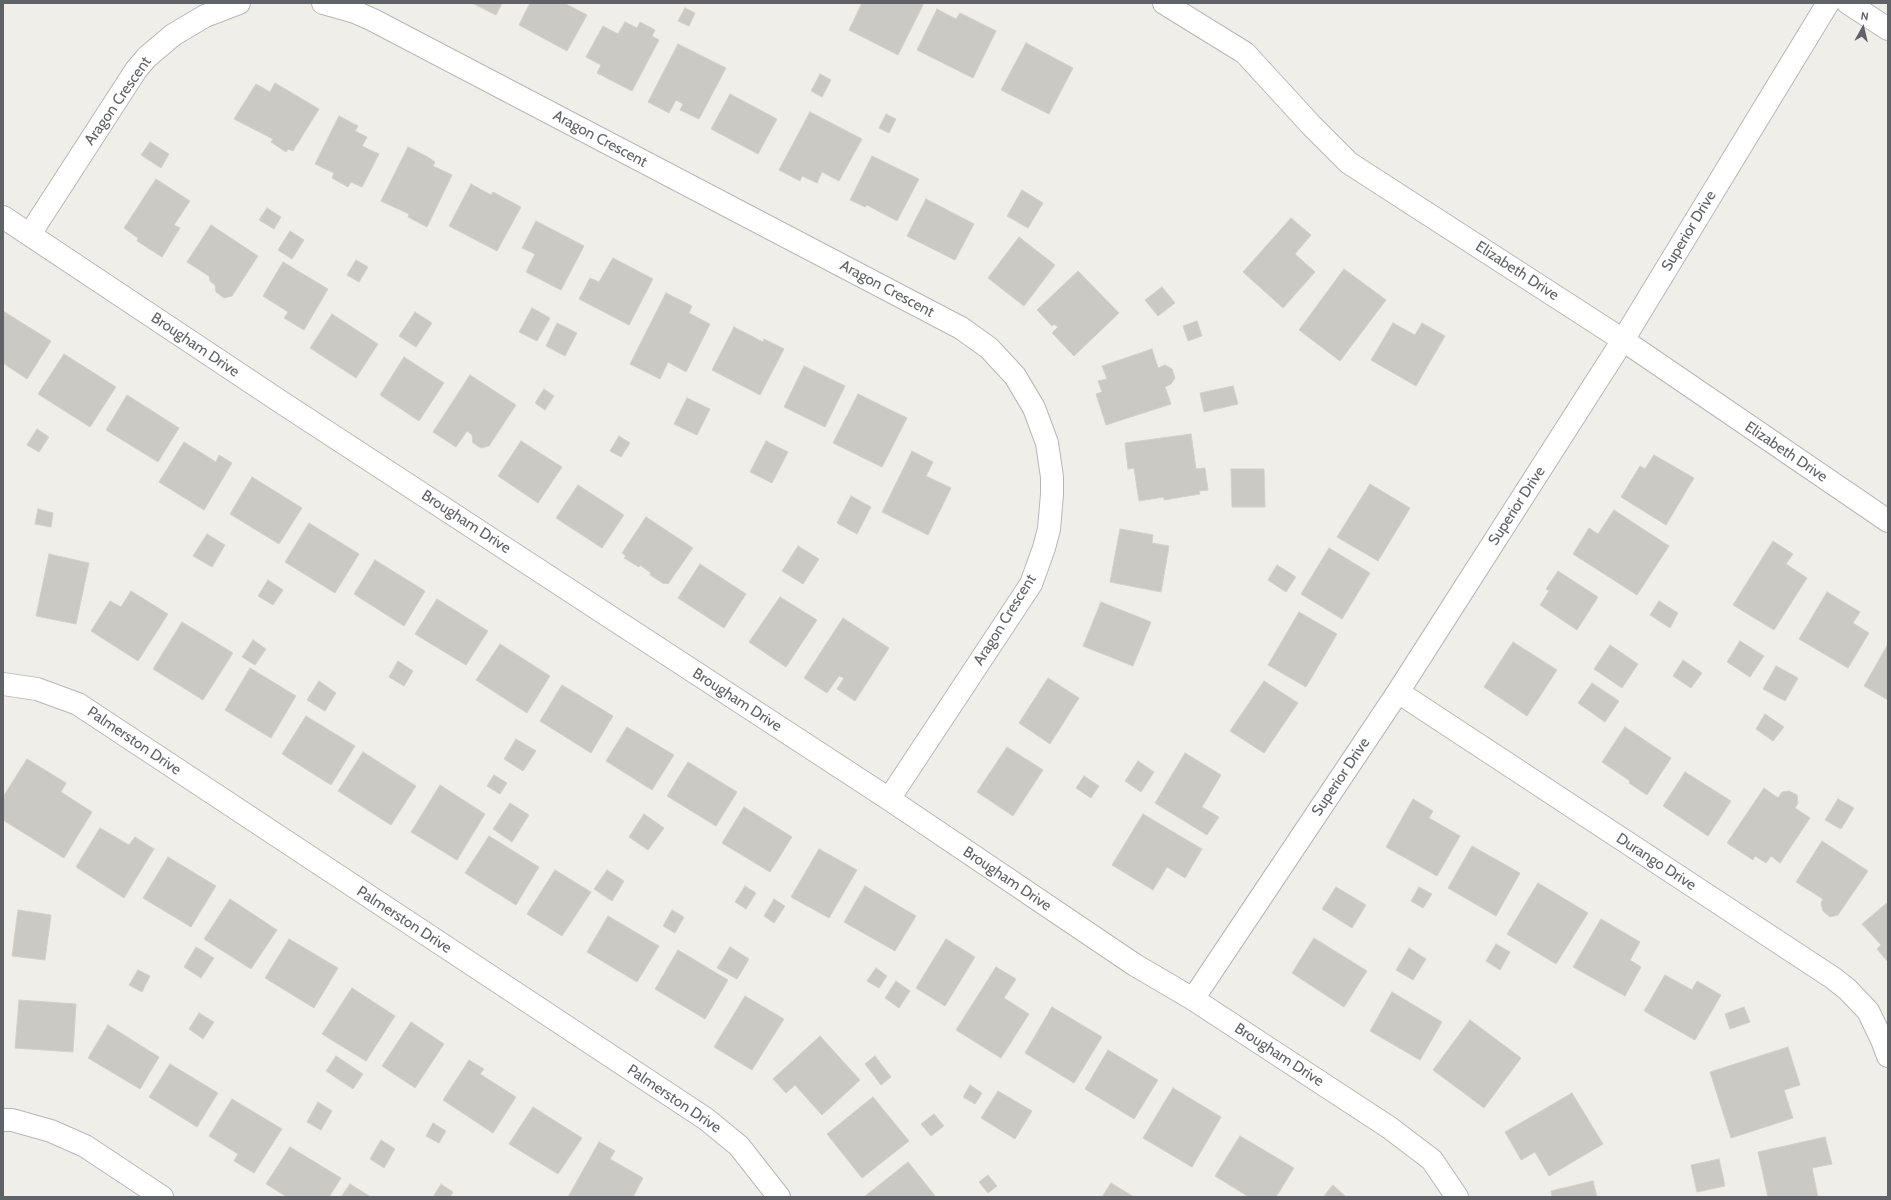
<!DOCTYPE html>
<html>
<head>
<meta charset="utf-8">
<style>
	body { margin:0 }
	#map { position:relative; width:1891px; height:1200px; overflow:hidden; background:#efeee8; font-family:Cabin,sans-serif }
	canvas { display:block }
	.frame { position:absolute; inset:0; border:4px solid #5f6266; pointer-events:none }
	.north { position:absolute; left:1843px; top:8px; width:40px; height:40px; -webkit-text-stroke:3px #fff; paint-order:stroke; rotate:8deg; font-size:11px; font-weight:700; line-height:16px; text-align:center; color:#5f6266 }
	.north::after { content:''; display:block; margin:auto; width:14px; height:18px; background:#5f6266; clip-path:polygon(50% 0,100% 100%,50% 72%,0 100%) }
</style>
</head>
<body>
<div id="map">
<canvas width="1891" height="1200"></canvas>
<div class="frame"></div>
<div class="north">N</div>
</div>
<script>
const g = document.querySelector('canvas').getContext('2d');
g.lineJoin = 'round';
function fillPath(path, color) { g.fillStyle = color; g.fill(path, 'evenodd'); }
const shape = rows => new Path2D(rows.map(r => 'M' + r).join(''));
function stroke(path, color, width, dash) { g.strokeStyle = color; g.lineWidth = width; g.lineCap = dash ? 'butt' : 'round'; g.setLineDash(dash || []); g.stroke(path); }
function label(font, color, halo, rows, align = 'center') {
  g.font = font + ' Cabin,sans-serif'; g.lineWidth = 3.5; g.setLineDash([]); g.textBaseline = 'middle'; g.strokeStyle = halo; g.fillStyle = color; for (const [text, x, y, turn = 0] of rows) {
    g.save(); g.translate(x, y); g.rotate((+turn || 0) * Math.PI / 180); g.textAlign = isNaN(turn) ? turn : align; if (halo) g.strokeText(text, 0, 0); g.fillText(text, 0, 0); g.restore();
  }
}
const building = shape([
	[472,3,502,3,496,15,472,3],
	[530,3,564,3,587,15,567,51,519,25,530,3],
	[862,3,919,3,923,5,898,55,849,30,862,3],
	[685,8,695,13,689,26,678,21,685,8],
	[937,9,956,19,960,13,996,31,973,78,917,50,937,9],
	[625,22,637,28,640,22,655,30,652,36,659,40,632,91,597,73,601,65,586,57,603,26,618,34,625,22],
	[1026,43,1073,68,1049,114,1001,90,1026,43],
	[678,44,726,68,699,119,680,110,683,104,676,100,669,113,648,102,678,44],
	[820,74,831,80,822,97,811,91,820,74],
	[275,83,319,109,293,151,288,149,286,152,271,142,273,139,234,119,256,84,270,92,275,83],
	[730,94,777,119,758,154,711,129,730,94],
	[810,112,862,139,839,181,822,172,817,183,802,176,800,181,779,170,810,112],
	[886,114,896,119,889,133,879,128,886,114],
	[339,116,358,126,355,131,367,137,362,146,379,154,362,187,351,182,348,187,332,178,334,173,315,164,339,116],
	[150,142,169,154,161,168,141,155,150,142],
	[408,147,428,157,435,162,433,166,452,175,427,227,408,217,409,214,381,201,408,147],
	[872,156,919,179,897,221,867,205,865,207,850,200,872,156],
	[156,179,190,201,174,225,180,228,162,257,137,241,138,238,124,228,156,179],
	[471,184,491,195,493,192,521,207,497,251,449,226,471,184],
	[1022,190,1043,203,1028,228,1007,216,1022,190],
	[926,199,974,224,955,260,907,236,926,199],
	[267,208,281,217,274,229,259,220,267,208],
	[1291,218,1311,235,1295,254,1315,272,1283,308,1243,272,1291,218],
	[536,221,584,246,561,290,526,272,535,254,522,248,536,221],
	[211,225,258,256,232,296,224,298,216,292,215,285,210,281,209,276,187,262,211,225],
	[290,231,304,240,292,259,278,250,290,231],
	[1019,237,1055,265,1024,306,988,278,1019,237],
	[613,258,653,279,629,325,579,299,590,278,599,282,613,258],
	[356,260,368,267,359,282,347,275,356,260],
	[283,262,328,289,304,330,284,318,288,312,263,296,283,262],
	[1344,269,1386,300,1340,361,1299,330,1344,269],
	[1078,271,1119,313,1074,356,1052,333,1058,327,1054,324,1052,326,1037,310,1078,271],
	[1162,287,1175,303,1158,316,1145,300,1162,287],
	[666,293,692,306,689,313,710,324,686,372,668,362,660,379,630,364,666,293],
	[532,308,550,318,537,341,519,332,532,308],
	[3,311,51,341,27,379,3,363,3,311],
	[415,312,432,323,416,347,399,336,415,312],
	[332,314,378,344,356,378,310,348,332,314],
	[1197,321,1202,336,1188,341,1183,326,1197,321],
	[557,323,577,333,565,356,546,346,557,323],
	[1393,323,1415,335,1422,323,1445,336,1416,386,1371,360,1393,323],
	[734,327,763,342,764,339,784,349,760,395,712,370,734,327],
	[1152,349,1158,368,1165,365,1172,369,1175,378,1171,384,1165,387,1171,404,1106,425,1096,394,1102,392,1098,381,1107,379,1102,366,1152,349],
	[64,354,116,387,90,427,38,394,64,354],
	[404,357,444,383,419,421,380,395,404,357],
	[804,366,845,386,825,427,784,407,804,366],
	[470,375,516,405,489,446,481,448,473,443,472,435,467,431,456,447,433,432,470,375],
	[1233,386,1238,404,1204,412,1200,393,1233,386],
	[544,389,554,396,545,410,535,403,544,389],
	[858,394,907,418,882,467,833,443,858,394],
	[127,395,179,428,158,462,106,430,127,395],
	[687,398,710,409,697,435,674,424,687,398],
	[37,429,49,437,39,452,27,445,37,429],
	[1191,434,1196,469,1205,468,1208,490,1199,491,1200,494,1164,500,1164,497,1139,501,1134,468,1128,469,1125,443,1191,434],
	[619,436,630,443,621,457,610,451,619,436],
	[521,441,562,467,538,503,498,476,521,441],
	[766,441,788,452,772,483,750,472,766,441],
	[184,442,216,462,219,455,232,463,204,510,159,482,184,442],
	[912,451,933,462,926,476,951,488,928,535,882,512,912,451],
	[1654,455,1694,478,1666,525,1621,497,1640,466,1645,469,1654,455],
	[1231,469,1264,469,1265,507,1232,507,1231,469],
	[252,477,302,508,279,544,230,514,252,477],
	[1370,484,1410,508,1378,561,1337,537,1370,484],
	[578,485,624,515,602,548,556,518,578,485],
	[851,496,871,507,857,534,837,523,851,496],
	[38,509,53,513,51,527,35,524,38,509],
	[1614,510,1669,546,1637,595,1573,554,1589,528,1598,534,1614,510],
	[646,517,693,548,668,584,665,583,664,584,650,575,651,573,640,565,639,567,624,558,626,556,622,553,646,517],
	[309,523,359,554,335,593,285,562,309,523],
	[1120,529,1153,535,1152,543,1169,546,1161,592,1110,582,1120,529],
	[207,534,225,545,212,567,193,556,207,534],
	[1773,541,1793,554,1786,564,1807,578,1774,630,1733,605,1773,541],
	[798,546,819,559,803,584,782,571,798,546],
	[1329,548,1370,573,1342,619,1301,594,1329,548],
	[49,554,89,563,76,624,36,616,49,554],
	[375,560,425,591,404,626,354,594,375,560],
	[700,564,746,594,724,628,678,598,700,564],
	[1277,565,1296,577,1286,592,1268,580,1277,565],
	[1558,571,1598,597,1577,630,1540,605,1549,591,1546,589,1558,571],
	[268,580,283,590,273,605,258,596,268,580],
	[131,591,168,614,138,661,91,631,110,601,121,607,131,591],
	[1827,592,1860,612,1853,623,1869,633,1848,668,1799,639,1827,592],
	[780,597,817,620,786,667,749,642,780,597],
	[437,599,488,631,466,665,415,634,437,599],
	[1659,601,1678,613,1670,628,1650,615,1659,601],
	[1101,602,1151,622,1133,666,1083,646,1101,602],
	[1299,612,1337,634,1306,687,1268,665,1299,612],
	[843,618,889,648,855,701,837,689,844,678,839,676,827,693,804,678,843,618],
	[182,622,233,653,203,700,153,669,182,622],
	[253,640,266,649,255,665,242,657,253,640],
	[1740,641,1764,656,1750,677,1727,662,1740,641],
	[1513,642,1557,670,1527,716,1484,687,1513,642],
	[500,644,550,676,527,713,476,680,500,644],
	[1888,644,1888,700,1864,686,1888,644],
	[1610,645,1638,664,1622,688,1594,669,1610,645],
	[1683,660,1702,673,1691,688,1673,676,1683,660],
	[398,661,413,671,404,686,389,677,398,661],
	[1776,666,1798,678,1785,701,1763,689,1776,666],
	[250,668,296,696,271,738,225,710,250,668],
	[1048,678,1079,698,1050,744,1019,723,1048,678],
	[319,681,336,693,325,711,307,700,319,681],
	[1264,681,1298,703,1264,753,1230,731,1264,681],
	[1592,683,1619,701,1605,722,1578,703,1592,683],
	[562,685,613,716,591,753,540,721,562,685],
	[1765,714,1784,727,1773,741,1756,729,1765,714],
	[306,716,355,746,331,785,282,754,306,716],
	[627,727,674,755,652,790,606,761,627,727],
	[1625,727,1671,758,1647,795,1629,783,1630,781,1602,762,1625,727],
	[516,739,536,751,523,771,504,759,516,739],
	[1007,747,1043,770,1013,816,977,792,1007,747],
	[363,752,416,786,391,825,338,791,363,752],
	[1185,753,1221,775,1202,807,1219,817,1207,835,1155,803,1185,753],
	[27,759,66,783,61,792,92,812,64,858,3,820,3,797,27,759],
	[1138,761,1154,772,1141,792,1125,781,1138,761],
	[688,762,737,792,716,826,667,796,688,762],
	[1685,772,1731,801,1708,836,1663,806,1685,772],
	[494,775,507,783,500,794,487,786,494,775],
	[1084,776,1099,786,1091,798,1076,788,1084,776],
	[440,785,485,814,457,860,411,832,440,785],
	[1764,788,1778,798,1782,792,1789,791,1797,795,1798,803,1795,808,1810,818,1780,863,1771,856,1766,863,1755,856,1753,860,1727,843,1764,788],
	[1413,799,1433,811,1429,818,1460,836,1437,876,1386,847,1413,799],
	[1838,799,1854,808,1841,829,1825,820,1838,799],
	[510,803,529,815,512,842,493,829,510,803],
	[744,807,792,837,770,872,722,843,744,807],
	[644,814,664,828,648,850,629,837,644,814],
	[1143,814,1202,849,1185,878,1167,867,1153,890,1112,865,1143,814],
	[100,828,129,845,135,837,154,849,124,898,76,867,100,828],
	[489,836,539,867,516,905,465,873,489,836],
	[1822,841,1868,871,1838,915,1830,917,1823,911,1821,903,1823,899,1796,882,1822,841],
	[1472,846,1520,873,1496,916,1448,888,1472,846],
	[819,849,857,870,829,918,791,897,819,849],
	[168,857,216,886,191,927,143,898,168,857],
	[555,870,591,892,562,936,527,914,555,870],
	[607,870,624,881,612,901,594,889,607,870],
	[1538,883,1588,913,1556,964,1507,934,1538,883],
	[745,886,756,893,746,909,735,902,745,886],
	[865,886,916,916,895,951,844,922,865,886],
	[1336,887,1366,905,1352,928,1322,909,1336,887],
	[1419,887,1432,894,1423,908,1411,901,1419,887],
	[230,899,277,930,251,969,204,939,230,899],
	[774,899,785,906,774,923,764,916,774,899],
	[1888,902,1888,962,1877,949,1881,945,1862,924,1888,902],
	[18,910,51,915,45,960,12,956,18,910],
	[672,910,684,917,675,933,663,926,672,910],
	[608,916,659,946,637,982,587,952,608,916],
	[1601,919,1640,942,1630,960,1641,967,1625,996,1573,967,1601,919],
	[1314,938,1367,971,1344,1007,1292,973,1314,938],
	[289,939,338,968,314,1008,265,978,289,939],
	[946,939,975,957,945,1006,916,988,946,939],
	[1496,944,1510,952,1500,970,1486,961,1496,944],
	[196,947,214,958,201,978,184,967,196,947],
	[730,947,749,959,737,979,717,968,730,947],
	[1409,948,1426,959,1413,980,1396,970,1409,948],
	[678,950,728,980,705,1019,655,989,678,950],
	[996,967,1016,979,1004,998,1029,1014,1001,1058,956,1030,996,967],
	[876,968,887,976,879,988,867,981,876,968],
	[138,970,150,976,142,992,129,985,138,970],
	[1665,975,1692,990,1697,981,1721,995,1695,1040,1644,1011,1665,975],
	[896,981,910,991,899,1008,885,998,896,981],
	[352,988,395,1016,366,1061,322,1034,352,988],
	[1392,992,1442,1022,1420,1060,1370,1031,1392,992],
	[745,996,784,1019,752,1070,714,1047,745,996],
	[19,1000,76,1004,73,1052,15,1048,19,1000],
	[1052,1007,1102,1037,1074,1083,1025,1053,1052,1007],
	[1744,1007,1750,1022,1730,1029,1725,1014,1744,1007],
	[199,1013,214,1022,203,1039,189,1029,199,1013],
	[1470,1020,1521,1058,1484,1108,1433,1070,1470,1020],
	[411,1022,444,1044,415,1088,382,1066,411,1022],
	[108,1025,159,1057,140,1089,88,1058,108,1025],
	[820,1036,860,1080,822,1115,795,1085,786,1093,773,1079,820,1036],
	[1788,1047,1800,1085,1784,1090,1793,1118,1731,1138,1710,1072,1788,1047],
	[1108,1050,1158,1080,1134,1119,1085,1089,1108,1050],
	[336,1056,363,1074,353,1089,326,1071,336,1056],
	[875,1056,891,1077,881,1085,865,1064,875,1056],
	[469,1060,484,1069,480,1074,516,1097,493,1133,443,1100,469,1060],
	[170,1064,218,1093,197,1127,149,1097,170,1064],
	[970,1085,982,1093,975,1104,963,1097,970,1085],
	[1173,1088,1221,1117,1192,1167,1143,1138,1173,1088],
	[998,1091,1032,1111,1015,1139,981,1118,998,1091],
	[1572,1093,1603,1144,1549,1176,1535,1152,1521,1160,1505,1132,1572,1093],
	[873,1097,909,1141,862,1178,827,1134,873,1097],
	[232,1099,282,1129,254,1173,234,1161,238,1154,209,1136,232,1099],
	[318,1102,332,1111,321,1130,307,1122,318,1102],
	[533,1107,582,1138,558,1174,509,1144,533,1107],
	[934,1114,944,1126,931,1136,921,1124,934,1114],
	[433,1123,446,1131,439,1143,426,1136,433,1123],
	[1240,1136,1294,1168,1276,1197,1249,1197,1215,1176,1240,1136],
	[1825,1137,1832,1164,1812,1168,1818,1197,1768,1197,1758,1152,1825,1137],
	[381,1140,395,1149,384,1168,370,1159,381,1140],
	[599,1142,615,1151,610,1159,643,1178,633,1197,568,1197,599,1142],
	[290,1147,341,1178,329,1197,287,1197,266,1184,290,1147],
	[1719,1159,1725,1186,1697,1192,1691,1165,1719,1159],
	[908,1162,936,1197,864,1197,908,1162],
	[988,1175,997,1186,988,1193,979,1182,988,1175],
	[1593,1181,1597,1197,1552,1197,1551,1191,1593,1181],
	[1111,1183,1134,1197,1102,1197,1111,1183],
	[350,1184,371,1197,341,1197,350,1184],
	[441,1184,453,1192,450,1197,433,1197,441,1184],
	[1333,1185,1346,1197,1323,1197,1333,1185]
]);
fillPath(building, '#cbc9c4');
stroke(building, '#d4d0c7', 1);
const minor = shape([
	[323,3,355,12,373,20,961,328,989,348,1015,376,1034,408,1047,443,1052,477,1052,494,1049,529,1044,548,1031,584,889,799],
	[1164,3,1245,53,1311,125,1349,163,1623,340,1888,521],
	[1848,3,1888,29],
	[3,217,281,402,889,799,1135,965,1193,999,1390,1128,1432,1160,1457,1197],
	[30,234,136,70,147,57,173,35,205,16,239,3],
	[3,684,37,689,78,704,706,1119,739,1146,779,1197],
	[1398,692,1833,978,1847,989,1868,1011,1882,1040,1888,1056],
	[1193,999,1398,692,1623,340,1828,3],
	[3,1120,12,1120,51,1131,85,1146,162,1197]
]);
stroke(minor, '#b5b7bb', 24);
stroke(minor, '#fff', 22);
label('15px', '#5f6266', '#fff', [
	["Aragon Crescent",118,101,-55],
	["Aragon Crescent",600,139,28],
	["Superior Drive",1689,231,-59],
	["Elizabeth Drive",1517,271,33],
	["Aragon Crescent",887,289,28],
	["Brougham Drive",195,345,34],
	["Elizabeth Drive",1786,452,34],
	["Superior Drive",1517,506,-57],
	["Brougham Drive",466,522,33],
	["Aragon Crescent",1005,620,-58],
	["Brougham Drive",737,700,33],
	["Palmerston Drive",134,741,34],
	["Superior Drive",1341,777,-56],
	["Durango Drive",1656,862,33],
	["Brougham Drive",1007,879,34],
	["Palmerston Drive",404,920,33],
	["Brougham Drive",1279,1055,33],
	["Palmerston Drive",674,1099,34]
]);
</script>
</body>
</html>
